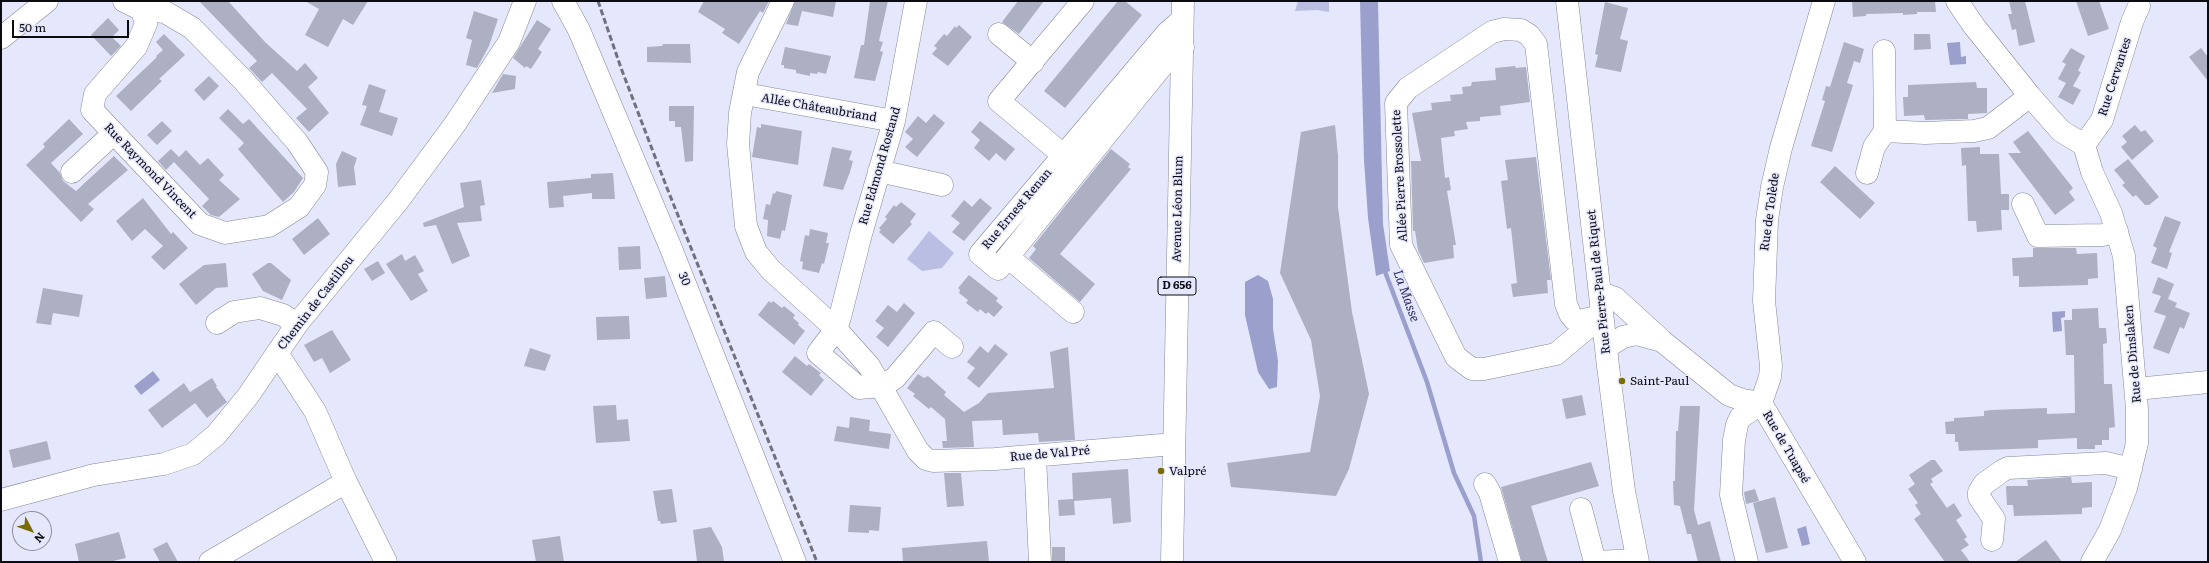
<!DOCTYPE html>
<html>
<head>
<meta charset="utf-8">
<style>
	body { margin:0 }
	#map { position:relative; width:2209px; height:563px; overflow:hidden; background:#e5e8fc; font-family:Literata,serif }
	canvas { display:block }
	.frame { position:absolute; inset:0; border:2px solid #0b0b12; pointer-events:none }
	.north { position:absolute; left:12px; top:511px; width:40px; height:40px; box-sizing:border-box; background:#e5e8fc; border:1px solid #8e909e; border-radius:50%; rotate:131deg; font-size:11px; font-weight:700; line-height:16px; text-align:center; color:#0b0b12 }
	.north::after { content:''; display:block; margin:auto; width:14px; height:18px; background:#796c06; clip-path:polygon(50% 0,100% 100%,50% 72%,0 100%) }
	.scale { position:absolute; left:12px; top:20px; width:117px; height:18px; box-sizing:border-box; border:2px solid #0b0b12; border-top:0; padding-left:5px; font-size:12px; line-height:14px; white-space:nowrap; color:#0b0b12; -webkit-text-stroke:3px #e5e8fc; paint-order:stroke }
</style>
</head>
<body>
<div id="map">
<canvas width="2209" height="563"></canvas>
<div class="frame"></div>
<div class="north">N</div>
<div class="scale">50 m</div>
</div>
<script>
const g = document.querySelector('canvas').getContext('2d');
g.lineJoin = 'round';
function fillPath(path, color) { g.fillStyle = color; g.fill(path, 'evenodd'); }
const shape = rows => new Path2D(rows.map(r => 'M' + r).join(''));
function stroke(path, color, width, dash) { g.strokeStyle = color; g.lineWidth = width; g.lineCap = dash ? 'butt' : 'round'; g.setLineDash(dash || []); g.stroke(path); }
function label(font, color, halo, rows, align = 'center') {
  g.font = font + ' Literata,serif'; g.lineWidth = 3; g.setLineDash([]); g.textBaseline = 'middle'; g.strokeStyle = halo; g.fillStyle = color; for (const [text, x, y, turn = 0] of rows) {
    g.save(); g.translate(x, y); g.rotate((+turn || 0) * Math.PI / 180); g.textAlign = isNaN(turn) ? turn : align; if (halo) g.strokeText(text, 0, 0); g.fillText(text, 0, 0); g.restore();
  }
}
fillPath(shape([
	[1298,1,1329,1,1329,12,1317,10,1295,11],
	[929,231,954,253,942,268,922,271,907,259]
]), '#bbbee3');
fillPath(shape([
	[1360,1,1378,1,1383,224,1390,271,1376,276,1368,218,1364,160],
	[1960,42,1961,57,1966,56,1966,64,1950,65,1947,43],
	[1258,275,1268,281,1273,299,1273,329,1278,361,1277,387,1269,389,1258,372,1245,315,1245,282],
	[2065,311,2065,317,2061,318,2062,331,2053,332,2052,312],
	[153,371,160,380,141,395,134,386],
	[1806,526,1810,544,1802,546,1797,529]
]), '#9b9fcc');
stroke(shape([
	[1384,269,1427,382,1454,473,1474,516,1481,562]
]), '#9b9fcc', 4.5);
fillPath(shape([
	[199,1,228,1,265,42,297,71,305,63,318,78,308,87,329,113,309,132,296,118,307,109,272,73,262,82,249,68,257,61],
	[305,1,368,1,353,25,343,19,328,47,305,35,319,9],
	[704,1,769,1,763,13,760,11,739,44,722,33,725,29,698,12],
	[795,1,836,1,833,17,802,11,798,26,786,24],
	[870,1,888,1,879,41,883,42,880,51,883,52,875,81,854,78,861,45,864,45],
	[1018,1,1044,1,1019,34,1002,22],
	[1118,1,1125,1,1142,15,1065,108,1044,91],
	[1852,1,1935,1,1936,12,1917,12,1917,14,1903,15,1903,13,1866,14,1866,16,1853,17],
	[2009,1,2025,1,2035,42,2019,46,2016,29,2012,30,2008,14,2012,14],
	[2076,1,2099,1,2109,29,2088,36],
	[1605,2,1628,8,1620,39,1628,41,1621,72,1595,67,1598,55,1595,54],
	[474,11,498,19,489,46,477,68,466,65,472,40,466,38],
	[108,18,119,30,112,37,121,46,111,56,91,35],
	[537,20,551,29,538,49,542,52,531,69,526,66,525,68,513,58],
	[959,25,972,37,948,66,932,54,937,48,934,46,944,34,947,36,955,26,956,28],
	[164,34,185,55,159,79,162,81,131,111,116,96,157,57,156,56,163,50,156,42],
	[1914,34,1930,34,1931,49,1914,50],
	[1844,42,1864,49,1860,63,1854,61,1847,83,1853,85,1832,152,1811,146,1825,101,1822,100,1826,86,1830,87],
	[663,44,690,44,691,63,647,62,647,47,662,46],
	[785,47,831,56,826,74,818,72,817,74,810,73,810,76,796,73,796,70,784,68,784,65,781,65],
	[2071,48,2085,56,2078,71,2081,72,2073,86,2081,90,2073,105,2058,97,2066,83,2058,79,2066,64,2062,62],
	[2201,48,2208,57,2208,81,2189,57],
	[1515,66,1516,68,1526,67,1530,102,1500,106,1501,115,1480,117,1480,121,1466,122,1468,129,1454,131,1455,136,1441,138,1445,178,1449,177,1451,190,1447,191,1456,245,1453,245,1454,258,1424,263,1418,250,1415,231,1413,231,1411,161,1421,161,1412,113,1432,110,1431,103,1451,101,1450,95,1463,94,1462,87,1471,86,1472,82,1496,80,1495,68],
	[503,74,516,76,515,89,492,93],
	[209,76,219,86,204,101,194,90],
	[1976,82,1977,88,1987,88,1987,113,1968,114,1968,119,1925,120,1924,115,1904,116,1903,97,1908,97,1908,85],
	[369,84,386,90,379,112,398,118,392,136,360,125,367,106,362,105],
	[669,106,694,106,693,161,685,162,681,127,675,127,675,121,669,121],
	[228,109,243,124,249,119,303,178,294,192,283,202,238,149,244,143,219,118],
	[934,114,945,123,917,157,905,147,913,139,905,132,918,116,926,123],
	[69,119,83,134,51,163,60,173,63,181,76,191,114,156,128,170,88,204,94,209,81,222,26,165,45,147,43,144],
	[162,121,172,131,157,145,147,135],
	[980,121,1015,149,1005,161,996,153,989,161,974,148,980,140,971,132],
	[761,124,802,131,798,165,752,157,757,127,761,128],
	[1335,125,1338,156,1338,207,1352,312,1369,394,1349,469,1336,496,1231,487,1227,463,1310,452,1320,396,1311,340,1280,273,1301,132],
	[2135,125,2141,132,2145,130,2154,141,2132,160,2121,147,2127,142,2122,136],
	[2028,131,2073,188,2069,192,2075,200,2055,215,2008,153,2021,153,2013,142],
	[832,147,852,151,849,160,853,161,850,172,843,190,823,186],
	[1980,147,1980,154,1999,154,2001,194,2009,194,2009,210,2001,210,2002,230,1977,232,1976,221,1968,221,1966,165,1962,166,1961,148],
	[171,149,179,157,186,150,200,165,208,158,224,175,219,180,240,199,219,217,211,215,202,206,209,199,174,162,166,170,158,161],
	[1111,149,1130,164,1128,167,1131,169,1060,254,1095,284,1080,302,1029,258,1036,249,1033,246],
	[342,151,357,158,354,167,356,185,338,187,336,164],
	[1536,157,1551,280,1547,280,1548,293,1513,297,1511,284,1517,283,1511,228,1507,229,1501,181,1508,180,1505,160],
	[2128,159,2159,197,2149,205,2145,205,2136,195,2133,197,2122,185,2125,183,2114,170],
	[1835,166,1875,203,1860,219,1820,182],
	[613,173,615,199,592,199,592,193,563,196,564,207,549,208,547,182,591,178,591,174],
	[481,180,485,205,480,206,482,221,457,223,470,256,452,264,436,225,424,227,423,223,464,207,460,183],
	[776,191,792,195,785,231,782,230,780,239,767,236,768,220,763,219,766,204,770,205,773,193,775,194],
	[143,198,171,234,173,232,188,248,164,270,151,257,163,246,145,229,132,241,116,221],
	[980,198,992,208,964,241,952,232,960,223,951,216,964,200,972,207],
	[901,202,916,214,910,222,912,224,893,244,879,232,881,230,879,228,887,219,885,217,894,205,896,207],
	[2165,216,2181,222,2169,252,2172,253,2167,269,2151,263,2157,248,2153,246],
	[318,218,330,234,304,255,292,239],
	[810,229,828,233,826,243,829,243,824,264,822,263,819,273,802,269,803,262,800,261,805,235,809,236],
	[640,246,641,269,619,270,618,247],
	[2033,248,2076,248,2077,254,2097,253,2098,278,2088,279,2088,285,2019,287,2019,276,2013,276,2012,258,2033,257],
	[402,254,405,261,415,255,424,271,418,274,428,291,411,301,386,264],
	[378,261,385,273,372,281,364,269],
	[226,263,228,287,216,288,196,305,179,284,204,265],
	[268,263,271,263,291,280,282,300,263,291,252,274],
	[969,275,998,298,996,301,1003,307,994,317,988,312,986,314,980,309,978,312,966,303,968,300,959,293,960,290,958,288],
	[665,276,667,297,646,299,644,278],
	[2158,277,2174,284,2168,299,2177,303,2175,307,2190,313,2184,329,2180,327,2169,354,2153,348,2166,316,2154,312,2161,296,2152,293],
	[43,288,83,295,79,317,53,313,51,325,36,323],
	[769,301,771,303,773,301,782,308,784,306,795,315,793,318,799,323,798,325,805,331,794,345,758,315],
	[904,303,915,313,888,347,876,337,884,328,875,321,888,305,897,312],
	[2098,308,2099,328,2106,328,2107,343,2103,344,2104,384,2112,384,2115,427,2109,428,2109,440,2102,440,2102,445,2095,445,2095,449,2077,449,2077,438,2038,440,2038,448,1959,451,1958,442,1955,442,1955,434,1946,434,1945,422,1954,421,1954,418,1984,416,1984,411,1991,410,2047,408,2047,414,2075,413,2074,355,2066,355,2064,320,2072,320,2072,309],
	[629,316,630,339,597,340,596,317],
	[332,330,351,360,330,373,322,358,314,362,304,345],
	[995,344,1008,354,979,388,967,378,975,368,967,362,980,346,988,353],
	[1068,347,1075,440,1039,442,1038,433,1003,435,1002,420,972,421,974,447,943,448,942,441,947,441,945,419,931,407,929,409,913,396,915,394,907,388,918,374,924,378,928,376,946,392,944,395,964,412,979,403,988,393,1054,388,1050,352],
	[530,348,551,355,545,371,524,366],
	[795,356,807,366,809,364,821,373,819,375,824,380,811,396,782,372],
	[212,378,217,386,216,387,227,402,207,418,195,403,162,428,148,410,184,383,190,392],
	[1582,395,1586,415,1566,419,1562,399],
	[616,405,617,420,628,419,630,441,596,443,593,406],
	[1680,406,1700,406,1694,510,1698,525,1710,521,1721,562,1698,562,1691,534,1687,534,1680,506,1674,505,1673,481,1675,481,1676,431,1678,431],
	[850,417,870,420,869,431,891,434,889,449,834,441,837,426,849,428],
	[47,441,51,459,13,468,9,450],
	[1931,460,1935,460,1943,471,1931,479,1933,482,1930,484,1947,508,1954,503,1962,516,1956,520,1967,537,1964,539,1969,545,1961,550,1970,562,1945,562,1914,519,1921,514,1915,505,1918,503,1908,489,1915,484,1909,475],
	[1591,462,1599,486,1531,506,1548,562,1522,562,1501,487],
	[1128,469,1131,522,1113,524,1111,498,1074,501,1075,515,1059,516,1058,500,1073,499,1072,473],
	[944,473,961,473,964,506,947,507],
	[2071,477,2072,483,2092,482,2092,507,2082,508,2082,514,2014,516,2013,505,2007,505,2006,486,2028,486,2027,480],
	[672,489,677,522,661,524,660,521,658,521,653,491],
	[1755,489,1759,501,1746,504,1744,492],
	[1775,497,1788,548,1766,553,1753,503],
	[850,505,881,507,879,531,869,530,869,533,848,532],
	[711,527,722,547,724,562,697,561,693,530],
	[119,532,126,558,109,562,79,562,75,544],
	[560,536,564,562,536,562,532,540],
	[2046,540,2062,562,2015,562],
	[987,541,989,562,903,562,902,548],
	[167,542,178,562,160,562,153,549],
	[1052,547,1065,547,1065,562,1052,562]
]), '#adafc2');
const minor = shape([
	[124,1,142,10,165,12,192,28,243,80,297,142,317,172,315,185,299,207,269,226,225,233,200,224,92,110,95,94,136,47,146,24,142,10],
	[563,1,579,30,670,246,795,562],
	[783,1,748,72,740,113,738,144,746,226,756,252,771,270,836,329,869,366,918,451,926,459,933,461,995,459,1174,444],
	[916,1,894,121,861,234,840,317,836,329,818,353,859,388,882,386,895,378,934,332,952,347],
	[1567,1,1608,366,1624,491,1638,562],
	[1957,1,1974,26,2030,96,2061,131,2084,145],
	[1182,20,1167,33,980,254,998,269,1165,62,1183,47],
	[999,34,1033,62],
	[1,38,47,1],
	[1884,51,1885,131,1925,133,1974,131,1988,128,2030,96],
	[745,94,894,121],
	[2084,145,2092,172,2111,213,2124,256,2137,409,2137,443,2126,488,2110,530,2092,562],
	[2084,145,2102,120,2132,22,2139,6],
	[1063,155,999,101,1083,1],
	[879,171,942,185],
	[72,172,114,133],
	[1867,173,1874,147,1885,131],
	[2023,204,2038,236,2103,235,2117,231],
	[1008,257,1073,312],
	[1600,293,1615,298,1659,338],
	[1592,318,1579,321,1574,319,1570,314,1566,304,1536,44,1529,35,1521,30,1504,29,1492,32,1408,88,1396,103,1401,245,1456,357,1472,369,1484,369,1556,354,1588,327,1597,325],
	[217,323,234,312,260,308,283,315,297,324],
	[1607,347,1623,337,1636,334,1662,341,1729,395,1743,400,1761,403,1855,562],
	[277,353,315,411,346,482,386,562],
	[2136,389,2208,382],
	[1035,456,1040,562],
	[1485,484,1490,493,1510,562],
	[1,500,94,475,164,464,193,454,216,435,248,396,297,324,398,201,455,124,509,42,525,1],
	[1581,509,1595,562],
	[1992,540,1994,519,1979,497,1979,492,1984,484,2002,471,2008,468,2106,463,2131,469],
	[210,562,346,482],
	[1596,562,1637,560],
	[1747,562,1731,495,1734,440,1737,425,1740,418,1761,403,1770,377,1771,366,1764,301,1767,220,1772,187,1781,148,1824,1]
]);
const major = shape([
	[1172,562,1183,1]
]);
stroke(minor, '#848698', 23);
stroke(major, '#848698', 23);
stroke(minor, '#fff', 22);
stroke(major, '#fff', 22);
stroke(shape([
	[598,1,621,68,667,188,817,562]
]), '#70717e', 3, [6, 3]);
for (const [x, y, r, color] of [
	[1622,381,4,"#796c06"],
	[1161,471,4,"#796c06"]
]) { const dot = new Path2D(); dot.arc(x, y, r, 0, 2 * Math.PI); g.fillStyle = color; g.fill(dot); stroke(dot, '#e5e8fc', 1.5); }
for (const [x, y, w] of [
	[1177,286,38]
]) { const box = new Path2D(); box.roundRect(x - w / 2, y - 9, w, 18, 3); g.fillStyle = '#e5e8fc'; g.fill(box); stroke(box, '#0b0b12', 1); }
label('bold 11px', '#0b0b12', null, [
	["D 656",1177,286]
]);
label('12px', '#0b0b12', '#e5e8fc', [
	["Rue Cervantes",2115,77,-72],
	["Allée Châteaubriand",819,108,10],
	["Rue Edmond Rostand",880,166,-74],
	["Rue Raymond Vincent",150,171,46],
	["Allée Pierre Brossolette",1400,176,-93],
	["Rue Ernest Renan",1017,209,-50],
	["Avenue Léon Blum",1178,209,-89],
	["Rue de Tolède",1770,212,-82],
	["30",684,279,69],
	["Rue Pierre-Paul de Riquet",1599,282,-96],
	["Chemin de Castillou",316,303,-52],
	["Rue de Dinslaken",2133,354,-95],
	["Rue de Tuapsé",1786,447,60],
	["Rue de Val Pré",1050,454,-5]
]);
label('12px', '#0b0b12', '#e5e8fc', [
	["Saint-Paul",1630,381],
	["Valpré",1169,471]
], 'left');
label('italic 13px', '#2c2b62', '#e5e8fc', [
	["La Masse",1406,296,70]
]);
</script>
</body>
</html>
